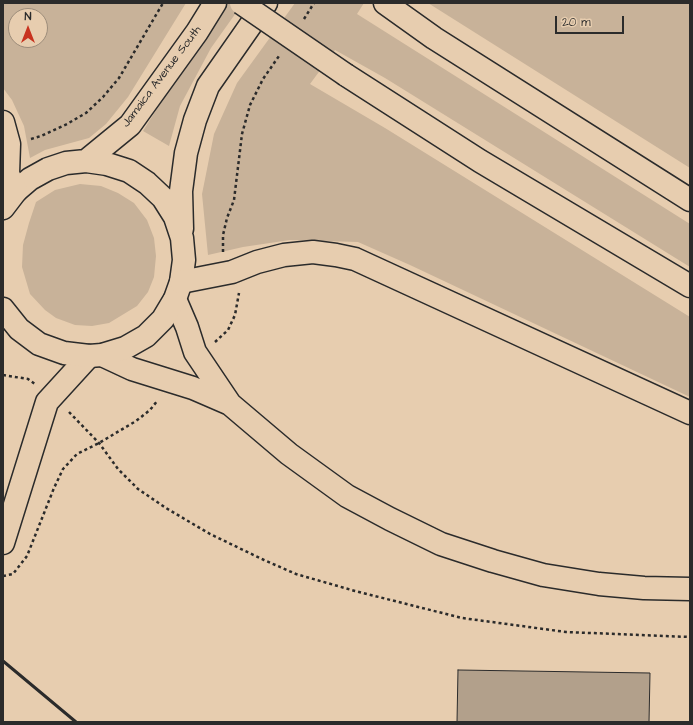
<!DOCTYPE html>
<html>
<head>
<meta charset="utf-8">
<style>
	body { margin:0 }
	#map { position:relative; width:693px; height:725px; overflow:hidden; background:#e7cdaf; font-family:"Architects Daughter",sans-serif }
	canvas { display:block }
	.frame { position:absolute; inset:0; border:4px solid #2b2b2b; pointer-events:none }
	.north { position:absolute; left:8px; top:8px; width:40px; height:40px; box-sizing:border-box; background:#e7cdaf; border:1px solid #9c8c7a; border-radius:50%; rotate:0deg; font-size:11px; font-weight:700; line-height:16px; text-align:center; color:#2b2b2b }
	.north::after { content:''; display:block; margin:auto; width:14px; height:18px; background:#c8321e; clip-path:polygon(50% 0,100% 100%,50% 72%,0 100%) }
	.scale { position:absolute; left:555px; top:16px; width:69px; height:18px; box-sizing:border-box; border:2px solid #2b2b2b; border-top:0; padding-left:5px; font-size:12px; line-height:14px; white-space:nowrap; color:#2b2b2b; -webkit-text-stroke:3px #e7cdaf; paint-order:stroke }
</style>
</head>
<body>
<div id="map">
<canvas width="693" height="725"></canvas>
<div class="frame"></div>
<div class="north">N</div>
<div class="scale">20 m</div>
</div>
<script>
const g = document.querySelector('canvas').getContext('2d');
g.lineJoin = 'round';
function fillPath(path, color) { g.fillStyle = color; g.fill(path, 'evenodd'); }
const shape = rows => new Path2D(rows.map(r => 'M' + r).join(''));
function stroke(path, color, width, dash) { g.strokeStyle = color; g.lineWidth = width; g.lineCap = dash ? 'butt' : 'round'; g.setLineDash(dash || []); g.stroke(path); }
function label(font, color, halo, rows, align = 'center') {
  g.font = font + ' "Architects Daughter",sans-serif'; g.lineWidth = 3; g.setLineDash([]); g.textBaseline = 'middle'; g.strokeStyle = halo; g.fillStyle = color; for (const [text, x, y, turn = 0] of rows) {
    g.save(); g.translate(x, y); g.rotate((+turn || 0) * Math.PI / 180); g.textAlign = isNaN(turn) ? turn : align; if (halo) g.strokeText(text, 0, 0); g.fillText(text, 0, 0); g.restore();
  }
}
fillPath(shape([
	[3,3,186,3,128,97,106,124,89,138,45,150,30,158,24,126,12,100,3,88],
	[16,16,40,16,40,40,16,40],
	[223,3,243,3,211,48,180,106,169,146,143,131],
	[295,3,364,3,357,14,690,224,690,267,385,78,335,50,310,84,385,128,690,317,690,397,410,265,358,242,290,240,243,247,208,255,202,194,214,134,237,83],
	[428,3,690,3,690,168],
	[80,184,101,186,118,193,134,203,147,220,154,238,156,256,154,277,148,292,137,306,109,323,92,326,75,325,56,318,45,310,30,294,22,267,23,245,29,223,36,202,55,190]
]), '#c8b299');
const building = shape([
	[458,670,650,673,649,722,457,722,458,670]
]);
fillPath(building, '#b2a08b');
stroke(building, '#2b2b2b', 1);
const minor = shape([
	[175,299,187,327,195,352,230,404,289,454,347,496,390,519,441,544,493,561,543,575,599,584,644,588,690,589],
	[102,355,132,369,193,388,230,404]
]);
const tertiary = shape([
	[3,543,47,402,89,356]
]);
const secondary = shape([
	[86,161,130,125,197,32,215,3],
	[3,208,16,191,30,179,48,169,66,163,86,161,107,164,129,171,147,183,163,198,175,217,182,238,184,260,181,282,175,299,163,319,146,336,125,348,102,355,89,356,64,353,39,344,19,329,3,309],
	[182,229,181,191,186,153,195,120,208,86,266,3]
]);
const motorway = shape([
	[385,3,434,38,690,200],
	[346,75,480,161,690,286],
	[3,122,9,144,8,174,16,191],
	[181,282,232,272,257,262,284,255,313,252,336,255,355,259,690,413]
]);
stroke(minor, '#2b2b2b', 25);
stroke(tertiary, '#2b2b2b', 25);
stroke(secondary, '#2b2b2b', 25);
stroke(motorway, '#2b2b2b', 25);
stroke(shape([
	[304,19,314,3],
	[31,139,41,136,67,124,86,113,103,97,119,78,163,3],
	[223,252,223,235,227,218,234,200,242,134,250,105,263,79,279,56],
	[215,342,228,330,235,315,239,293],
	[3,375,28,379,35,384],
	[69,412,99,443,118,469,138,489,166,508,210,534,264,560,296,574,355,591,462,618,566,632,690,637],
	[3,576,13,574,27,556,54,488,63,469,77,454,99,443,136,421,150,410,158,400]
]), '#2b2b2b', 2.5, [3, 3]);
stroke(minor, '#e7cdaf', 22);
stroke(tertiary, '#e7cdaf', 22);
stroke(secondary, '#e7cdaf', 22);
stroke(motorway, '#e7cdaf', 22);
stroke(shape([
	[3,661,76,722]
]), '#2b2b2b', 3);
const motorwayBridge = shape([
	[241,3,346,75]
]);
stroke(motorwayBridge, '#2b2b2b', 25, []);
stroke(motorwayBridge, '#e7cdaf', 22);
label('12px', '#2b2b2b', '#e7cdaf', [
	["Jamaica Avenue South",162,77,-53]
]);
</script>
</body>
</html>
